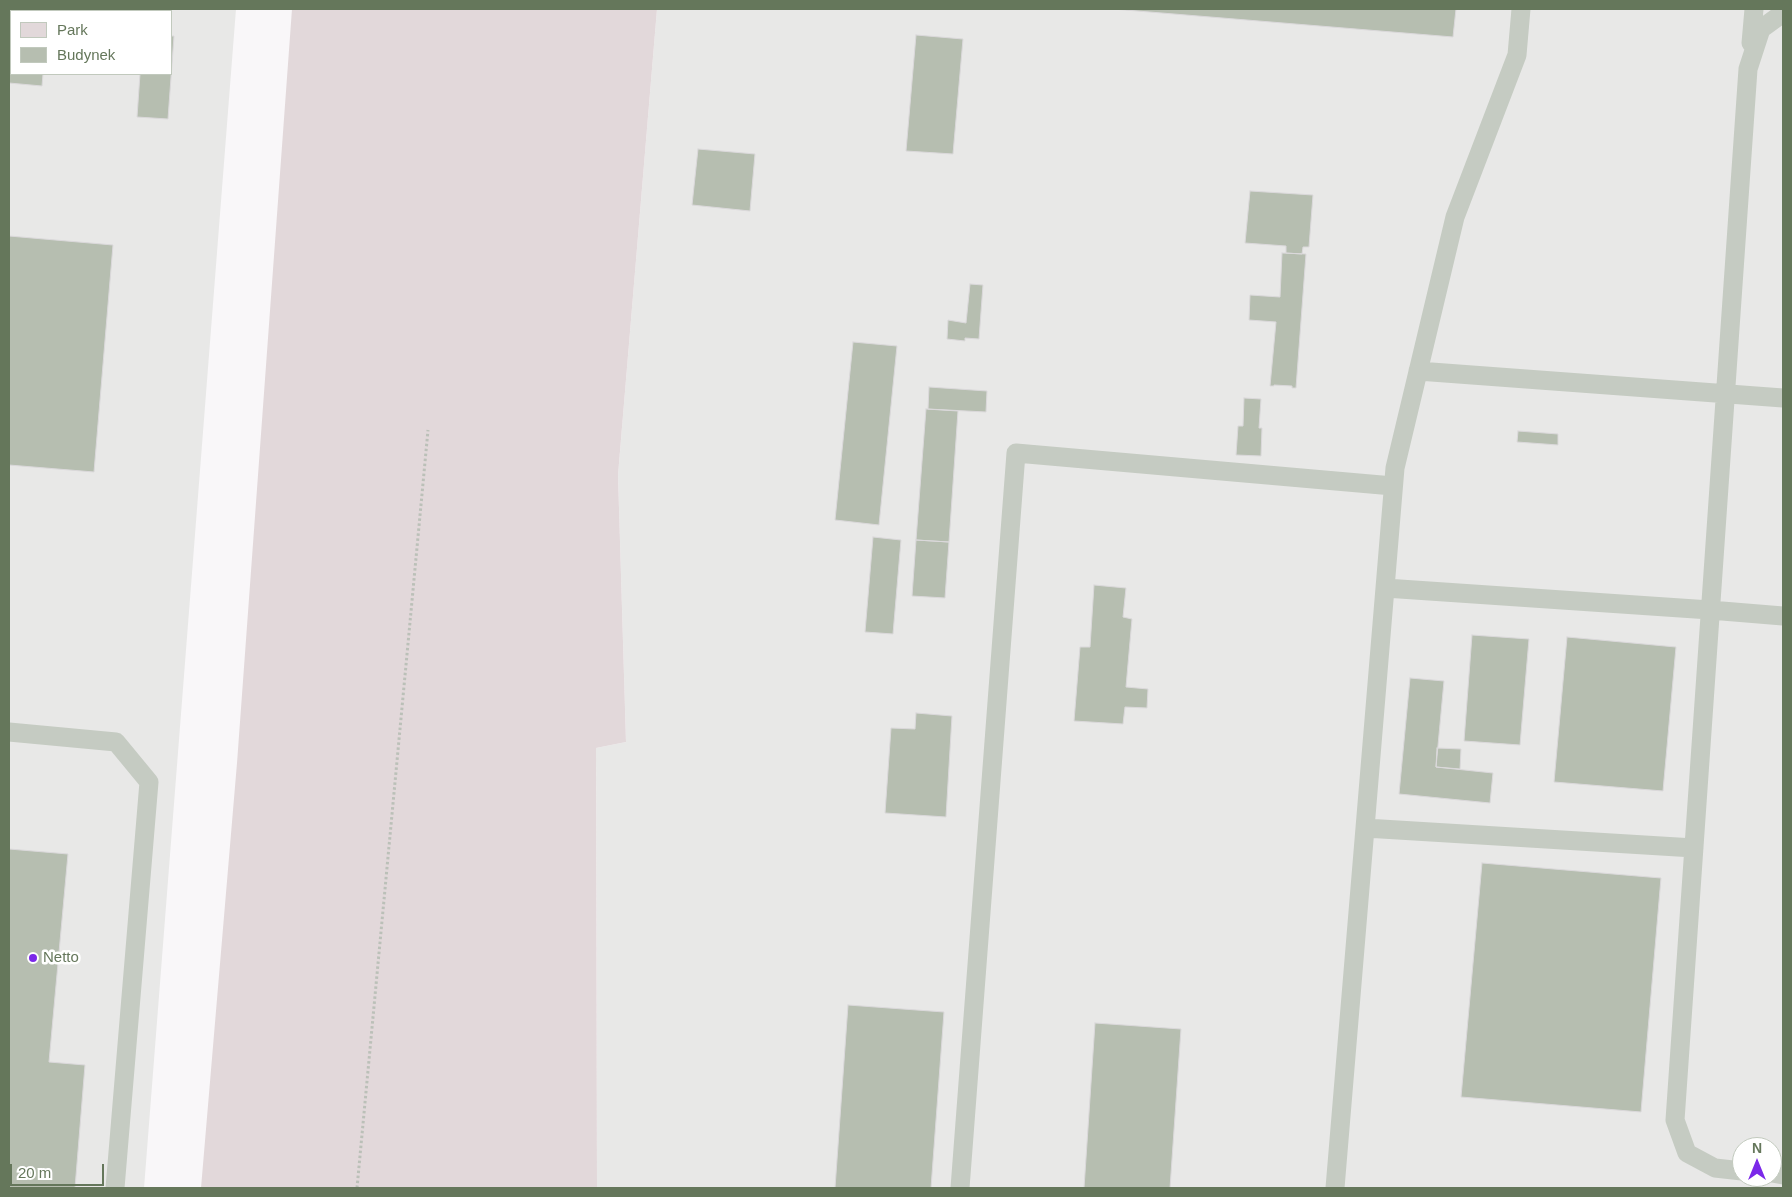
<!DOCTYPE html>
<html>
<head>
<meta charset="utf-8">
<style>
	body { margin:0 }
	#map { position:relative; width:1792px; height:1197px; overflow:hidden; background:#f9f7f9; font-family:Helvetica,sans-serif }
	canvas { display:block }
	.frame { position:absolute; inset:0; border:10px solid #65775b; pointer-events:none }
	.legend { position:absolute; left:10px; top:10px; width:162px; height:65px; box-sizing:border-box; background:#fff; border:1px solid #c1c9bd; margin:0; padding:6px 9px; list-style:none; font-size:15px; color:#65775b }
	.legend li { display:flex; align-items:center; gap:10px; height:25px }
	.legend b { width:25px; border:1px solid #c1c9bd }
	.north { position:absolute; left:1732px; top:1137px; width:50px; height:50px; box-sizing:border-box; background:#fff; border:1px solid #c1c9bd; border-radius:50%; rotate:0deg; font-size:14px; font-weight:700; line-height:20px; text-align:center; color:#65775b }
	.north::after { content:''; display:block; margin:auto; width:18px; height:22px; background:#7b28e9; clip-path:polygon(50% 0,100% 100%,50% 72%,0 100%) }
	.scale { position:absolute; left:10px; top:1164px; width:94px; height:22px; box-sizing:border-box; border:2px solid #65775b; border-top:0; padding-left:6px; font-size:15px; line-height:18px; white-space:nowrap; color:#65775b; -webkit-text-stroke:4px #fff; paint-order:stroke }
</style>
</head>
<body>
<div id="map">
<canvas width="1792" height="1197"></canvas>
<div class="frame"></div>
<ul class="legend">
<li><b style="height:14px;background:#e2d8da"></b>Park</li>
<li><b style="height:14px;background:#b6beb0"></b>Budynek</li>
</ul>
<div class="north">N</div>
<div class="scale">20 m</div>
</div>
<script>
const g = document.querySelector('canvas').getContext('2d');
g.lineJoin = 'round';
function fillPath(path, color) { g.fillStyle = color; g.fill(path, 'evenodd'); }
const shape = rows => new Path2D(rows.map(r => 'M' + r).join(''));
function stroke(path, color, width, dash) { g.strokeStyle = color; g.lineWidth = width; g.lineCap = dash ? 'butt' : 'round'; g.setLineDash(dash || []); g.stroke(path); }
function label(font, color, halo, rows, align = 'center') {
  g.font = font + ' Helvetica,sans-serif'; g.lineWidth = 5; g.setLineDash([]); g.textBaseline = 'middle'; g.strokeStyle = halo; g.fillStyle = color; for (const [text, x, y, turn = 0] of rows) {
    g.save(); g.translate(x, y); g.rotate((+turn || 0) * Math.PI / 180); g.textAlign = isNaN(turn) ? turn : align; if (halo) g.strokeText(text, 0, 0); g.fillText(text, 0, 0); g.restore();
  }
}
fillPath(shape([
	[9,9,236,9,144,1188,9,1188],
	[11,11,171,11,171,74,11,74],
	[657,9,1783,9,1783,1188,597,1188,596,748,626,742,618,475],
	[1742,1147,1772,1147,1772,1177,1742,1177]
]), '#e8e8e7');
fillPath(shape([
	[292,9,657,9,618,475,626,742,596,748,597,1188,201,1188,237,763]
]), '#e2d8da');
const building = shape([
	[1113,9,1456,9,1453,37,1113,9],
	[916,35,963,39,953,154,906,151,916,35],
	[171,36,174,36,168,119,137,117,140,74,171,74,171,36],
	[9,51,11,52,11,74,43,74,42,86,9,83,9,51],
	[698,149,755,154,750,211,692,205,698,149],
	[1250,191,1313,195,1309,247,1303,247,1302,254,1286,253,1286,246,1245,243,1250,191],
	[9,236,113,245,94,472,9,465,9,236],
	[1282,253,1306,254,1296,388,1292,388,1292,386,1274,385,1274,386,1270,386,1276,322,1249,320,1250,295,1280,297,1282,253],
	[970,284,983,285,979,339,965,338,965,341,947,339,948,320,966,323,970,284],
	[853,342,897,346,879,525,835,520,853,342],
	[929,387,987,391,986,412,928,409,929,387],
	[1244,398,1261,399,1259,428,1262,428,1261,456,1236,455,1238,426,1243,426,1244,398],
	[926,409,958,411,949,542,916,540,926,409],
	[1518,431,1558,434,1558,445,1517,442,1518,431],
	[873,537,901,540,893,634,865,632,873,537],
	[916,540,949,542,945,598,912,596,916,540],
	[1094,585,1126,588,1123,617,1132,619,1126,687,1148,689,1147,708,1125,707,1123,724,1074,721,1080,647,1090,647,1094,585],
	[1472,635,1529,639,1520,745,1464,741,1472,635],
	[1567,637,1676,647,1663,791,1554,782,1567,637],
	[1410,678,1444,681,1436,767,1493,773,1490,803,1399,794,1410,678],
	[916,713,952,716,946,817,885,813,891,728,915,729,916,713],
	[1437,748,1461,749,1460,769,1436,767,1437,748],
	[9,849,68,854,49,1062,85,1065,75,1188,9,1188,9,849],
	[1482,863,1661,878,1641,1112,1461,1097,1482,863],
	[848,1005,944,1012,931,1188,835,1188,848,1005],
	[1095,1023,1181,1029,1170,1188,1084,1188,1095,1023]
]);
fillPath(building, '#b6beb0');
stroke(building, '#dbd9db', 1);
stroke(shape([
	[357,1188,428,430]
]), '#bbc0b8', 3, [2.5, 2.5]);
stroke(shape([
	[1751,43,1754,9],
	[1418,371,1783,398],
	[1385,588,1710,610,1783,616],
	[9,732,116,742,149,782,115,1188],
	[1365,828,1694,848],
	[1742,1171,1715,1168,1687,1153,1675,1120,1748,69,1761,29,1783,13],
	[1772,1173,1783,1175],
	[960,1188,1016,453,1393,486],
	[1335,1188,1395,468,1455,217,1517,55,1521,9]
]), '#c5cbc2', 19);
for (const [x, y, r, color] of [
	[33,958,5,"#7b28e9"]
]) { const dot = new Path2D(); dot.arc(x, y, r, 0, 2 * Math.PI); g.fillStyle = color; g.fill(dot); stroke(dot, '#fff', 2); }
label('15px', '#65775b', '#fff', [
	["Netto",43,958]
], 'left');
</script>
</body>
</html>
